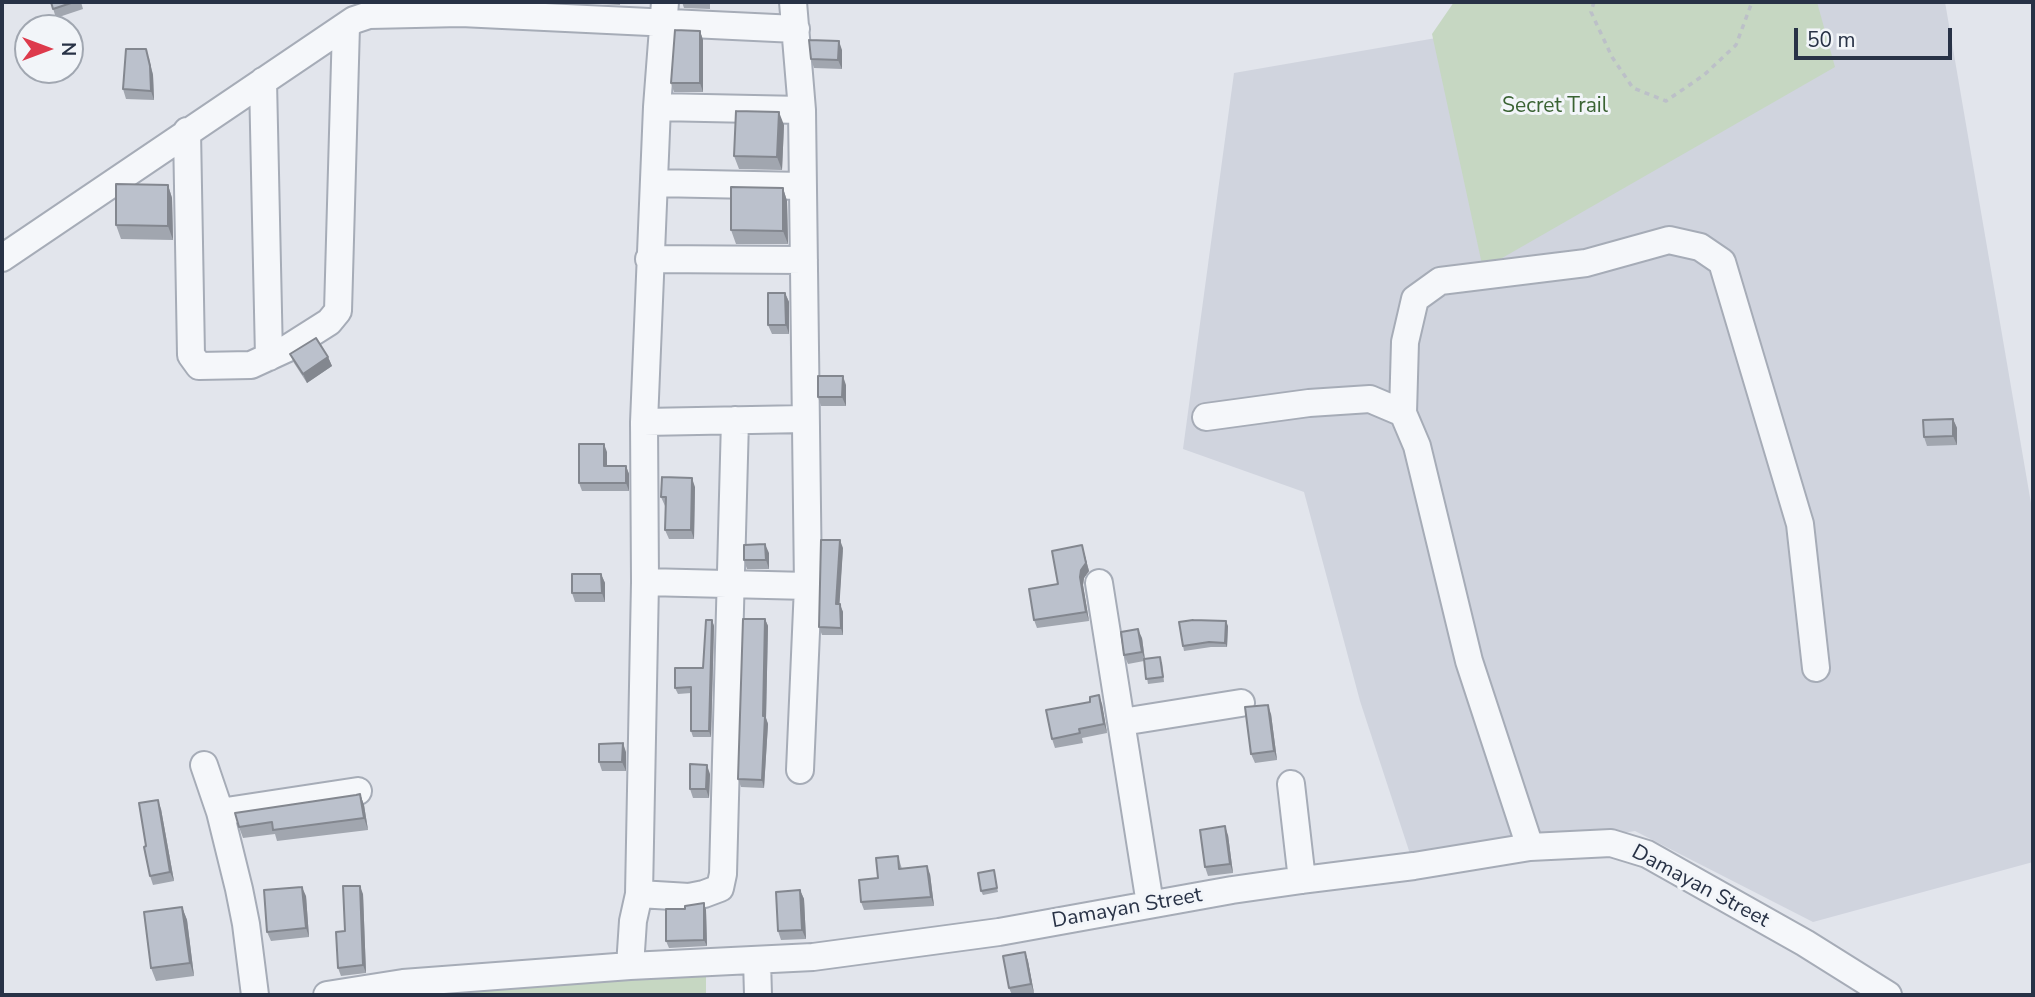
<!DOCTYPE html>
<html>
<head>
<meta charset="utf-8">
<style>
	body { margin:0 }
	#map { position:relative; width:2035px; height:997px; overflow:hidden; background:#e2e5ec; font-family:"Nunito Sans",sans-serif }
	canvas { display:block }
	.frame { position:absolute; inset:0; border:4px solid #283246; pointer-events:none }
	.north { position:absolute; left:14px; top:14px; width:70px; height:70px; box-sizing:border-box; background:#f2f5f9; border:2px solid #a1a7b1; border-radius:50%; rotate:90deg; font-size:19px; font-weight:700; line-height:28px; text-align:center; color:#283246 }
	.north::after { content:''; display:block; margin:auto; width:24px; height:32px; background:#dd3a4c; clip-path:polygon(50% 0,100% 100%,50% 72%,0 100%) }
	.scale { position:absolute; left:1794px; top:28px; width:158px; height:32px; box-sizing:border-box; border:4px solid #283246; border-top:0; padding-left:9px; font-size:21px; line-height:24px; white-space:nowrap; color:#283246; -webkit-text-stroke:5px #f2f5f9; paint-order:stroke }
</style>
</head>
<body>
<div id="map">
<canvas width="2035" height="997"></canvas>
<div class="frame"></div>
<div class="north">N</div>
<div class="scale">50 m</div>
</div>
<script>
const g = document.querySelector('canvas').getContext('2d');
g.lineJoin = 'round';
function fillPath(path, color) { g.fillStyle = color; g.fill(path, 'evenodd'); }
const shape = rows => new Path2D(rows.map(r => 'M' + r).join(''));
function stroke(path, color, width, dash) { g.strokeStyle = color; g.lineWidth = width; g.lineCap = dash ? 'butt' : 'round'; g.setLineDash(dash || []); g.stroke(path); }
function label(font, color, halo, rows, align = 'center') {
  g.font = font + ' "Nunito Sans",sans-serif'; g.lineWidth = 6; g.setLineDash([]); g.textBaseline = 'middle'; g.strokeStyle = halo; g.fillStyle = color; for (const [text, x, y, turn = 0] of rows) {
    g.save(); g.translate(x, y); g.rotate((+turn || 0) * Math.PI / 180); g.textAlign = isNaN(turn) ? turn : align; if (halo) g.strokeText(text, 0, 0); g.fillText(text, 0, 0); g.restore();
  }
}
fillPath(shape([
	[1644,2,1945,2,2033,515,2033,862,1813,922,1635,831,1414,866,1360,701,1304,492,1183,449,1234,73]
]), '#d0d4de');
fillPath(shape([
	[1454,2,1817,2,1835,67,1483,269,1432,34],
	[706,972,706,995,405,995]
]), '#c6d7c2');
const minor = shape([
	[793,2,802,110,808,586,800,770],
	[263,81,269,357],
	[657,107,802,110],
	[187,131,191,355,199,366,251,365,288,348,329,322,338,311,346,26],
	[654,183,803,186],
	[2,258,354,20,369,15,461,13,796,29],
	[649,259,804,260],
	[1403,413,1405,342,1415,299,1440,281,1586,263,1669,240,1700,247,1722,262,1800,524,1816,668],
	[1206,417,1309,403,1370,399,1403,413,1417,446,1469,661,1530,847],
	[644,422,805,419],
	[645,582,808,586],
	[1099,583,1150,904],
	[1122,722,1241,703],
	[204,765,220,812,239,889,246,924,255,995],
	[1291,784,1302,880],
	[220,812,358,791],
	[639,894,689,897,704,894,720,888,723,874,735,420],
	[757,960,758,995],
	[630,966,633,921,639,894,645,582,644,422,657,107,665,2],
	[327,995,403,983,630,966,813,957,999,932,1232,890,1302,880,1414,866,1530,847,1611,843,1647,854,1805,943,1888,995]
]);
stroke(minor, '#a6acb7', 30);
stroke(shape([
	[1594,2,1591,12,1612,57,1633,88,1666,101,1704,75,1736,45,1752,2]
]), '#bcc0c8', 3.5, [5, 5]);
stroke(minor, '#f5f7fa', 26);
fillPath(shape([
	[51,2,81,2,83,9,56,18],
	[584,2,620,2,620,5,584,3],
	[682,2,710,2,710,9,684,8],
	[700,31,703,40,703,92,674,92,671,83],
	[842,50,842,69,814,68,811,59],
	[149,58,153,75,154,100,126,99,123,89],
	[784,125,782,170,739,169,734,156],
	[168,185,172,198,173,240,121,239,116,225],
	[783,188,787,201,788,244,736,244,731,230],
	[785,293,789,302,789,334,772,334,768,325],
	[290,354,328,357,332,366,307,383,294,363],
	[846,385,846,406,821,406,818,397],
	[1953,419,1957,428,1957,445,1927,446,1924,437],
	[607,452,607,466,626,466,629,474,629,491,582,491,579,483],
	[695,487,694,539,669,539,665,530,666,506,665,506,661,497],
	[1082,545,1089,571,1084,578,1083,585,1089,621,1037,628,1034,620],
	[843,548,839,604,843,612,843,635,822,635,819,627],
	[769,553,769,569,747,569,744,560],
	[601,574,605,583,605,602,575,602,572,593],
	[765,619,768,626,766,718,768,724,764,788,741,787,738,779],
	[712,620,714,626,711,737,693,737,691,731,691,693,678,694,675,688,703,668],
	[1228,626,1227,647,1211,647,1184,651,1183,646],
	[1142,638,1145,659,1162,662,1164,682,1148,684,1144,661,1128,664,1124,655],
	[1102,704,1107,733,1082,738,1083,743,1055,748,1052,739],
	[1271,714,1277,760,1255,763,1251,754],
	[626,752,626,771,602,771,599,762],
	[710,774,709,798,693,798,690,789],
	[360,794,364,805,368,830,277,841,275,834,243,838,239,827],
	[161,809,174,881,153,885,150,876],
	[1228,835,1233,873,1208,876,1205,867],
	[898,856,902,869,930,874,934,906,864,910,861,902,878,878],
	[994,870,998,892,983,895,981,891],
	[800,890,804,899,806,939,781,940,778,931],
	[363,894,366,973,341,976,338,968,345,931],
	[306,896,309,937,271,941,267,932],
	[704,903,706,910,707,946,669,948,666,941,685,909],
	[182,907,187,920,194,976,156,981,151,968],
	[1025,952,1028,961,1034,993,1020,995,1012,995,1009,988]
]), '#a1a6af');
fillPath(shape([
	[700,31,703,40,703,92,700,83],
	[839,41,842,50,842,69,838,60],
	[146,49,153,75,154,100,151,91],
	[779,112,784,125,782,170,777,157],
	[168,185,172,198,173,240,168,226],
	[783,188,787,201,788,244,783,231],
	[785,293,789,302,789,334,786,325],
	[328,357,332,366,307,383,303,374],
	[843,376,846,385,846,406,842,397],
	[1953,419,1957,428,1957,445,1953,436],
	[604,444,607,452,607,474,604,466],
	[626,466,629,474,629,491,626,483],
	[692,478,695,487,694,539,691,530],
	[840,540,843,548,839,612,836,604],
	[765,544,769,553,769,569,766,560],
	[1082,545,1089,571,1084,578,1083,585,1089,621,1086,612,1080,577],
	[601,574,605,583,605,602,602,593],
	[840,604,843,612,843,635,841,628],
	[765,619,768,626,766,718,768,724,764,788,762,780],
	[712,620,714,626,711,737,709,731],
	[1226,621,1228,626,1227,647,1225,643],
	[1138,629,1142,638,1145,661,1142,652],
	[1099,695,1102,704,1107,733,1104,724],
	[1268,705,1271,714,1277,760,1274,751],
	[623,743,626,752,626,771,622,762],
	[707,765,710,774,709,798,706,789],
	[360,794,364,805,368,830,364,818],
	[158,800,161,809,174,881,170,872],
	[1225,826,1228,835,1233,873,1230,864],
	[927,866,930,874,934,906,931,897],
	[360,886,363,894,366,973,363,965],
	[302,887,306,896,309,937,306,928],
	[800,890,804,899,806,939,802,930],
	[704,903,706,910,707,946,704,940],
	[182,907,187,920,194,976,190,963],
	[1025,952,1028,961,1034,993,1031,984]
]), '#83878f');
const building = shape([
	[51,2,74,2,53,9,51,2],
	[675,30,700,31,700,83,671,83,675,30],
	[809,40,839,41,838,60,811,59,809,40],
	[126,49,146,49,150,66,151,91,123,89,126,49],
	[736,111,779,112,777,157,734,156,736,111],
	[116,184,168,185,168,226,116,225,116,184],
	[731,187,783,188,783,231,731,230,731,187],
	[768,293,785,293,786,325,768,325,768,293],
	[316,338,328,357,303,374,290,354,316,338],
	[818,376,843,376,842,397,818,397,818,376],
	[1953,419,1953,436,1924,437,1923,420,1953,419],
	[579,444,604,444,604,466,626,466,626,483,579,483,579,444],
	[662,477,692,478,691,530,665,530,666,497,661,497,662,477],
	[821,540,840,540,836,604,840,604,841,628,819,627,821,540],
	[765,544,766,560,744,560,744,545,765,544],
	[1082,545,1086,563,1081,570,1080,577,1086,612,1034,620,1029,589,1058,584,1052,551,1082,545],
	[572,574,601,574,602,593,572,593,572,574],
	[743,619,765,619,763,716,765,716,762,780,738,779,743,619],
	[706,620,712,620,709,731,691,731,691,687,675,688,675,668,703,668,706,620],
	[1193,620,1226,621,1225,643,1209,642,1183,646,1179,622,1193,620],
	[1138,629,1142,652,1124,655,1121,632,1138,629],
	[1160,657,1163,677,1146,679,1144,659,1160,657],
	[1099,695,1104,724,1079,729,1080,733,1052,739,1046,710,1090,702,1090,697,1099,695],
	[1268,705,1274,751,1251,754,1245,707,1268,705],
	[623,743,622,762,599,762,599,744,623,743],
	[690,764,707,765,706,789,690,789,690,764],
	[360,794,364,818,273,830,272,822,239,827,235,813,356,795,360,794],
	[158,800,170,872,150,876,144,847,146,846,139,803,158,800],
	[1225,826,1230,864,1205,867,1200,830,1225,826],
	[898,856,899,869,927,866,931,897,861,902,859,880,878,878,876,858,898,856],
	[994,870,997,888,981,891,978,873,994,870],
	[343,886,360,886,363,965,338,968,336,932,345,931,343,886],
	[302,887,306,928,267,932,264,890,302,887],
	[800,890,802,930,778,931,776,892,800,890],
	[704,903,704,940,666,941,666,909,685,909,685,906,704,903],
	[182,907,190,963,151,968,144,912,182,907],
	[1025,952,1031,984,1009,988,1003,956,1025,952]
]);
fillPath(building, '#bbc1cc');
stroke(building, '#83878f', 2);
label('21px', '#3a6333', '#f2f5f9', [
	["Secret Trail",1555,107]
]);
label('21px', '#283246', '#f2f5f9', [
	["Damayan Street",1700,887,28],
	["Damayan Street",1127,909,-10]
]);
</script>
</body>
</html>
